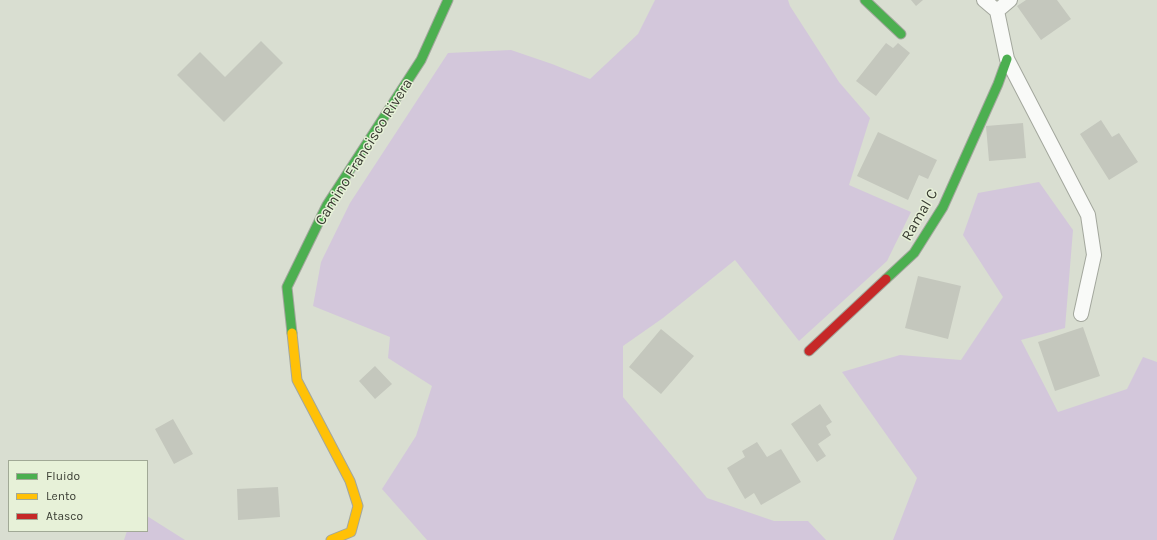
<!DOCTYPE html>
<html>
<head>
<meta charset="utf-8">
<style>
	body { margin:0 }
	#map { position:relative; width:1157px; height:540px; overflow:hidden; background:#d9ded1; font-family:Karla,sans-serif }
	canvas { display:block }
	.legend { position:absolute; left:8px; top:460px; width:140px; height:72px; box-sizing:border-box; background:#e7f1d8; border:1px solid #a1a996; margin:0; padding:5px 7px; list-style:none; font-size:12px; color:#393c32 }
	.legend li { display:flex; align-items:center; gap:8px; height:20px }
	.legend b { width:20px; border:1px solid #a1a996 }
</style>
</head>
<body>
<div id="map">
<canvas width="1157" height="540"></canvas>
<ul class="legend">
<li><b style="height:5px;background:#4caf50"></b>Fluido</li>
<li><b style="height:5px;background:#ffc107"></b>Lento</li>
<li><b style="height:5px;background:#c62828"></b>Atasco</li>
</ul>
</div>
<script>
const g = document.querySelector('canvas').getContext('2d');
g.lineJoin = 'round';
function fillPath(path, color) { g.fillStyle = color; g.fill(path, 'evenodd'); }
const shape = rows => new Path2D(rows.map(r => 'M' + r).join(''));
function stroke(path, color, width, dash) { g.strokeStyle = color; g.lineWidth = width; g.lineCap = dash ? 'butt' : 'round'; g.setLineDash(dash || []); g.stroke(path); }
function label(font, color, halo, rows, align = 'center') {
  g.font = font + ' Karla,sans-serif'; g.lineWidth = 3; g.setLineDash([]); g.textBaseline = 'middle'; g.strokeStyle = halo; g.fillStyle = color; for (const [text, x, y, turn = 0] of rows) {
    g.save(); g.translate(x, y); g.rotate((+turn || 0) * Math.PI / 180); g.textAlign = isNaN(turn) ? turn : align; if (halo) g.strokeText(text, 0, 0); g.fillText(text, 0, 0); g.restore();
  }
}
fillPath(shape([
	[655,0,788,0,790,6,839,82,870,118,849,185,911,212,887,261,799,341,735,260,663,318,623,346,623,397,707,498,774,521,808,521,826,540,427,540,382,489,416,436,432,386,388,358,390,337,313,306,321,262,350,203,448,53,511,50,552,64,590,79,638,34],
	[1039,182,1073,230,1065,328,1021,340,1058,412,1127,389,1143,357,1157,362,1157,540,893,540,917,478,842,372,900,355,961,360,1003,297,963,235,978,193],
	[147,516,185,540,124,540,127,531,147,531]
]), '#d3c7db');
fillPath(shape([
	[911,0,923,0,916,6],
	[1026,0,1057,0,1071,19,1041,40,1017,6],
	[261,41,283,63,224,122,177,75,200,52,225,77],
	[886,43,893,48,898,43,910,53,876,96,856,81],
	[1101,120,1112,137,1119,133,1138,162,1109,180,1080,134],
	[1023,123,1026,158,989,161,986,126],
	[878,132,937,160,928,179,919,175,908,200,857,176],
	[918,276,961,286,948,339,905,328],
	[1083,327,1100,376,1055,391,1038,342],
	[661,329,694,356,661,394,629,367],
	[375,366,392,384,375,399,359,381],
	[820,404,832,422,826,426,831,435,818,444,826,456,817,462,791,424],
	[173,419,193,454,174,464,155,429],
	[757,442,767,457,781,449,801,482,761,505,754,493,745,499,727,468,745,457,742,451],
	[278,487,280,517,238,520,237,489]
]), '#c4c7bd');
const street = shape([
	[984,0,997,11],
	[997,11,1007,59,1088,215,1094,255,1081,314],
	[997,11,1010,0]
]);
const fast = shape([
	[865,0,901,34],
	[886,279,914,253,943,207,998,84,1007,59],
	[292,333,287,287,327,205,421,60,448,0]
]);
const slow = shape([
	[292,333,297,380,350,481,358,506,351,532,331,540]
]);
const jam = shape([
	[809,351,886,279]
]);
stroke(street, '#a3a79d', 16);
stroke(fast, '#a3a79d', 11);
stroke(slow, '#a3a79d', 11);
stroke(jam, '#a3a79d', 11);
stroke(street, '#f9faf8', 14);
stroke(fast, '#4caf50', 9);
stroke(slow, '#ffc107', 9);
stroke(jam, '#c62828', 9);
label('15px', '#393c32', '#e7f1d8', [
	["Camino Francisco Rivera",364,152,-58],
	["Ramal C",920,215,-60]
]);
</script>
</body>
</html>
